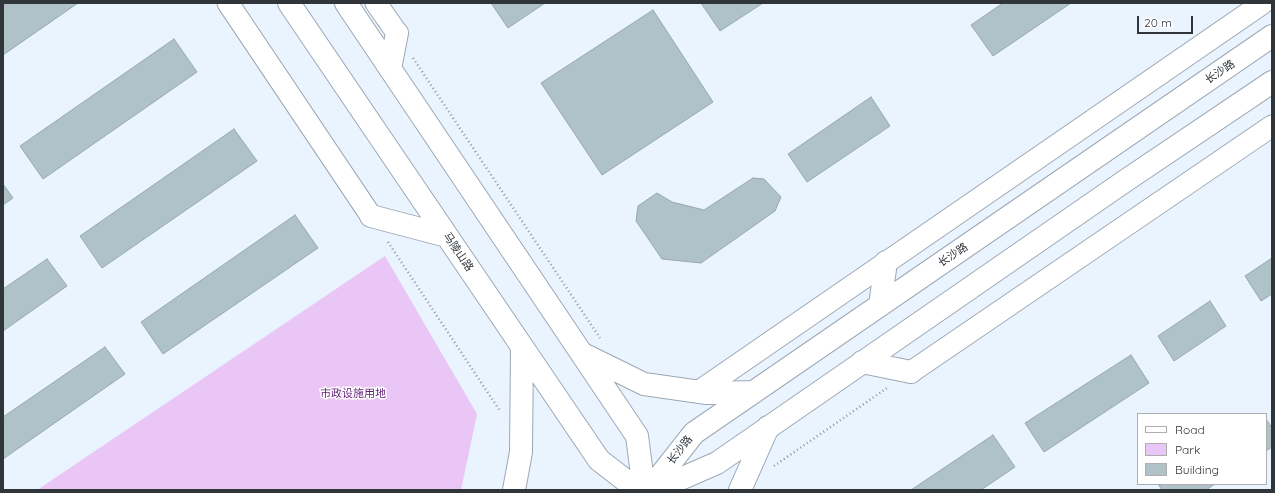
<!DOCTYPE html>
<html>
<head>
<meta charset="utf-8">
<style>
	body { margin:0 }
	#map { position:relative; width:1275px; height:493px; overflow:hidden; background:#eaf4fe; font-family:Quicksand,sans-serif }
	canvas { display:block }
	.frame { position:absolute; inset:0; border:4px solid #30353a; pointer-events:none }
	.legend { position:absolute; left:1137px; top:413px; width:130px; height:72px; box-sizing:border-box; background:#fff; border:1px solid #acaeb0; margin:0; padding:5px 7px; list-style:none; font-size:12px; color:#30353a }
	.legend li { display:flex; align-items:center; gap:8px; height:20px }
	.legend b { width:20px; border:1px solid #acaeb0 }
	.scale { position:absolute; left:1137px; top:16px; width:56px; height:18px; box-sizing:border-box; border:2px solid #30353a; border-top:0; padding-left:5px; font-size:12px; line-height:14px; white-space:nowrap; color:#30353a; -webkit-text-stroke:3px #fff; paint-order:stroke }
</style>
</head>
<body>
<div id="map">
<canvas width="1275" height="493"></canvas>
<div class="frame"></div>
<ul class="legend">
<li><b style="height:5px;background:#fff"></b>Road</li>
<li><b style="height:11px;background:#eac6f7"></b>Park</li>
<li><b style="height:11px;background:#afc2c7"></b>Building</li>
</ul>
<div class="scale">20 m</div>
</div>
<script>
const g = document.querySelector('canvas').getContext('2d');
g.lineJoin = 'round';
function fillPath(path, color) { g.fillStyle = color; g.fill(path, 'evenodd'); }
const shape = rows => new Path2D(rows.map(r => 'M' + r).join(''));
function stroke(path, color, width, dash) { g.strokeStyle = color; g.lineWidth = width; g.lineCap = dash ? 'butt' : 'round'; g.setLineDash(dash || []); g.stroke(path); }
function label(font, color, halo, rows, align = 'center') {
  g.font = font + ' Quicksand,"Noto Sans SC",sans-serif'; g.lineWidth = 3; g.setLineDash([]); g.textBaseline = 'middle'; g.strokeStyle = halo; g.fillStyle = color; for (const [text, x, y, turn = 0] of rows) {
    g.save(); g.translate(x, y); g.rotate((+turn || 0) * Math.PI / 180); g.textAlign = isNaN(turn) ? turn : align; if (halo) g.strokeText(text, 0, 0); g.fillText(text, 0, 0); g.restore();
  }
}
fillPath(shape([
	[385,256,477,414,461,490,37,490]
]), '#eac6f7');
const building = shape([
	[8,3,78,3,3,55,3,6,8,3],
	[491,3,545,3,508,28,491,3],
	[701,3,763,3,720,31,701,3],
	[1003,3,1071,3,993,56,971,25,1003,3],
	[653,10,713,102,602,175,541,83,653,10],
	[174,39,197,72,43,179,20,146,174,39],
	[871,97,890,126,807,182,788,154,871,97],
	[234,129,257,161,102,268,80,236,234,129],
	[753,178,764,179,781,197,775,211,701,263,662,259,636,221,638,206,657,193,672,202,704,210,753,178],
	[3,184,13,198,3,205,3,184],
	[295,215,318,248,163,354,141,322,295,215],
	[1272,258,1272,294,1261,301,1245,276,1272,258],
	[47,259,67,286,3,331,3,289,47,259],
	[1210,301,1226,326,1174,361,1158,336,1210,301],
	[105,347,125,374,3,459,3,417,105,347],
	[1131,355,1149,383,1044,452,1025,423,1131,355],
	[1266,419,1272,428,1272,447,1266,451,1266,419],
	[993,435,1015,467,981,490,911,490,993,435],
	[1158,484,1215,484,1206,490,1162,490,1158,484]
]);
fillPath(building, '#afc2c7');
stroke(building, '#96a8ae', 1);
const minor = shape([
	[228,3,371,216],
	[376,3,397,33],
	[911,372,1272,126],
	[698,392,1263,3]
]);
const major = shape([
	[289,3,599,460,638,490],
	[346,3,637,436,644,490],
	[390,69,397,33],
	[371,216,447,236],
	[880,305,886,262],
	[583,354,644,384,707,393,754,392],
	[862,362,911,372],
	[514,490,521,452,522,348],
	[649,490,694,433,1272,36],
	[655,490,717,463,1125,181,1272,82],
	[740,490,768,427]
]);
stroke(minor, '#9da8b4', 23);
stroke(major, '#9da8b4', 24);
stroke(shape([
	[413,58,600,338],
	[388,242,500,411],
	[774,466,887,388]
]), '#8f969e', 2.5, [1, 3]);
stroke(minor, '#fff', 21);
stroke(major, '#fff', 22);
label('11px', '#30353a', '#fff', [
	["长沙路",1220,72,-34],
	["马陵山路",458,252,56],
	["长沙路",953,255,-34],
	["长沙路",680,450,-52]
]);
label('11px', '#621e77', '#fff', [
	["市政设施用地",353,394]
]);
</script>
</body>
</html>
